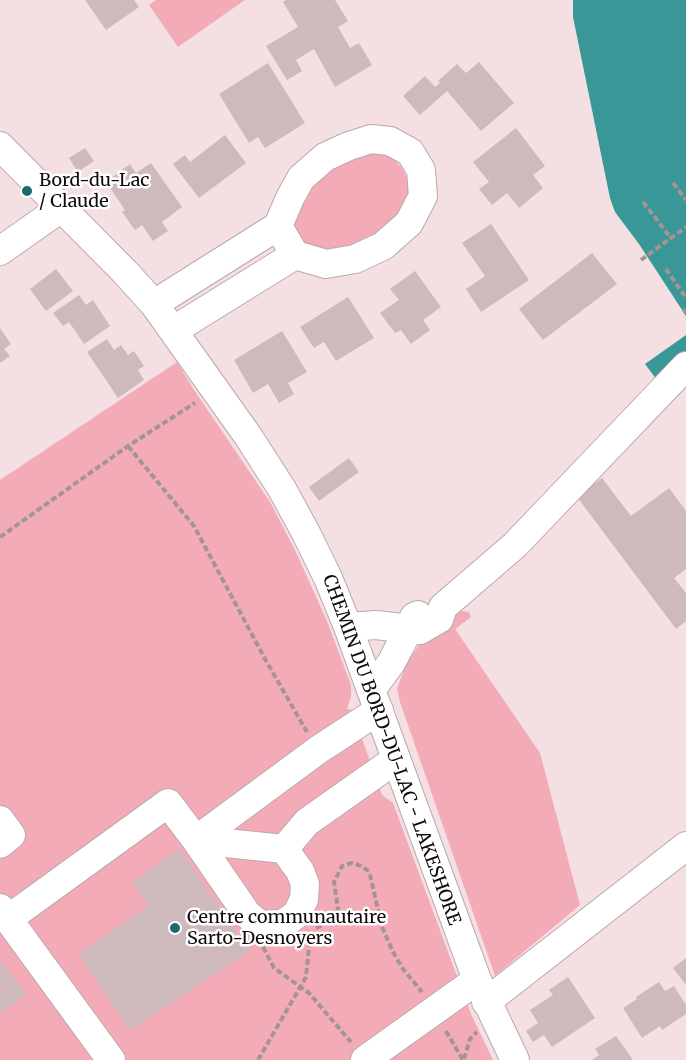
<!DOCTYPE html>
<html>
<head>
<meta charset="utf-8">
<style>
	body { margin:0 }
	canvas { display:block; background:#f4dfe2 }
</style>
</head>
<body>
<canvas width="686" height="1060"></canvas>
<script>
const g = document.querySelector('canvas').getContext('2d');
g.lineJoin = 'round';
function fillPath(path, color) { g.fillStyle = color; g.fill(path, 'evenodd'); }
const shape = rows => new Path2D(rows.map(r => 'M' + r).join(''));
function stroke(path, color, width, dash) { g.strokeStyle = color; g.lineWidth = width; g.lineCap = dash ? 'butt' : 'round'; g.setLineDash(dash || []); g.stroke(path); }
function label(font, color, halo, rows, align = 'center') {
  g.font = font + ' Merriweather,serif'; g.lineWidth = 5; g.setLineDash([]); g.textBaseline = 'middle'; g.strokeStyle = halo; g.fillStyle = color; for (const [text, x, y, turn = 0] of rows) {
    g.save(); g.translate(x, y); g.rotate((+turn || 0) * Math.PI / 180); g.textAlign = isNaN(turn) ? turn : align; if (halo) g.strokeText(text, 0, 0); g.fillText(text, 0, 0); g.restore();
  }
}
fillPath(shape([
	[156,0,245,0,178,47,149,5],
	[370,153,382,154,394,159,402,168,408,180,409,196,394,224,362,244,325,251,308,246,297,237,292,222,305,192,332,167],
	[177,362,192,387,270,502,295,550,327,621,351,685,351,696,347,709,352,710,382,795,393,803,471,1014,493,1060,0,1060,0,480],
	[462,611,469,612,471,617,455,629,540,753,580,905,495,976,400,702,397,689,406,664,424,638,453,613]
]), '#f3abb7');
fillPath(shape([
	[573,0,686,0,686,316,639,244,615,212,610,198,573,17],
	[686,335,686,359,657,380,645,364]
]), '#399797');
fillPath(shape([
	[85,0,134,0,139,7,106,30],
	[286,0,335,0,348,21,338,27,350,48,359,43,372,65,335,87,314,49,296,60,302,71,287,80,266,46,298,27,283,2],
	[479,62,514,103,481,131,447,91,420,115,403,96,425,76,435,87,440,83,438,81,457,64,466,73],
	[268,63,305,123,265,148,258,137,249,143,219,94],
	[516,128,545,166,533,175,543,188,519,208,507,193,492,205,479,189,489,182,473,162],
	[225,135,246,163,199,198,173,164,185,155,190,162],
	[85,148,94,161,78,172,69,158],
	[151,163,182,207,162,222,168,231,153,241,142,225,135,230,122,212,125,210,106,182,130,164,136,173],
	[491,224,529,280,481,312,466,289,485,276,462,243],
	[592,253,617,284,543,340,519,309],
	[56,269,73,291,46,311,30,289],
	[415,271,441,307,423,320,430,330,411,344,401,330,395,333,380,313,399,300,390,289],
	[79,295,86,305,93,300,110,326,84,344,69,322,63,326,53,313],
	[348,297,374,338,336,361,324,342,314,348,300,327],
	[0,328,11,344,4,349,10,356,0,363],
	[282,331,307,372,288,383,294,394,279,403,268,384,253,393,234,360],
	[107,339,114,350,121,345,128,355,134,351,144,366,138,370,144,380,118,398,87,352],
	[349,458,359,472,319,501,309,487],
	[602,478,631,516,669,488,686,511,686,569,674,578,686,593,686,621,676,629,577,497],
	[179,849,250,951,130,1030,78,954,149,906,132,882],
	[686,958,686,985,673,968],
	[0,960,26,994,0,1013],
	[568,977,595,1018,552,1047,544,1035,533,1042,526,1031,538,1023,530,1010,553,995,549,990],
	[659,982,665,991,674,986,686,1005,686,1014,662,1030,660,1026,642,1038,623,1008,637,999,636,997],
	[616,1036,633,1060,592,1060,599,1055,595,1049]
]), '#cebabd');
const minor = shape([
	[371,139,390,141,410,152,421,170,423,196,409,223,383,246,355,259,326,264,295,255,278,226,290,198,301,178,325,157,349,146,371,139],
	[0,146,125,272,154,304,248,436,282,489,306,533,328,578,348,627,477,980,515,1060],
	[0,251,61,208],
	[154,304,278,226],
	[174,330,295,255],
	[348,627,376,625,420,630,439,619,443,607,515,545,686,366],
	[372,689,391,663,409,629,414,617,418,615],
	[0,820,11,835,0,844],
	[196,840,284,849,300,871,305,884,304,899,297,914,283,924,260,925,247,914,196,840],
	[284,849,307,822,395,760],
	[0,908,111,1060],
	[8,919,168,803,196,840,318,750,379,710],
	[486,1002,686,846],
	[365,1060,477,980]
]);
stroke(minor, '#bca8ab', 30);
stroke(shape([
	[673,183,686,200],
	[643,202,671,238],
	[641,260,686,227],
	[666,269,686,298],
	[683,312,686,310],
	[128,446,194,526,265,659,307,732],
	[0,537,128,446,195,403],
	[316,928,325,924,335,917,338,908,334,882,342,866,352,863,361,866,367,870,370,875,382,927,393,952,403,969,422,992],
	[263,947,274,968,309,993,351,1042],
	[446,1031,463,1060],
	[464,1059,470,1039,477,1032],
	[258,1060,306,977,310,937,312,933]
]), '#a49496', 4, [6, 3]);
stroke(minor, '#fff', 28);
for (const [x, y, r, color] of [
	[27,191,6,"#1d6a6a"],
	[175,928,6,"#1d6a6a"]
]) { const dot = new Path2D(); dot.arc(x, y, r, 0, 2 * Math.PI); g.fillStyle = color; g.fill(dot); stroke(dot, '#fff', 2); }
label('18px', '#110a0b', '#fff', [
	["Bord-du-Lac",39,181],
	["/ Claude",39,202],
	["Centre communautaire",187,918],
	["Sarto-Desnoyers",187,939]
], 'left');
label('18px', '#110a0b', '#fff', [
	["CHEMIN DU BORD-DU-LAC - LAKESHORE",391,750,70]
]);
</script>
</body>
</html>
